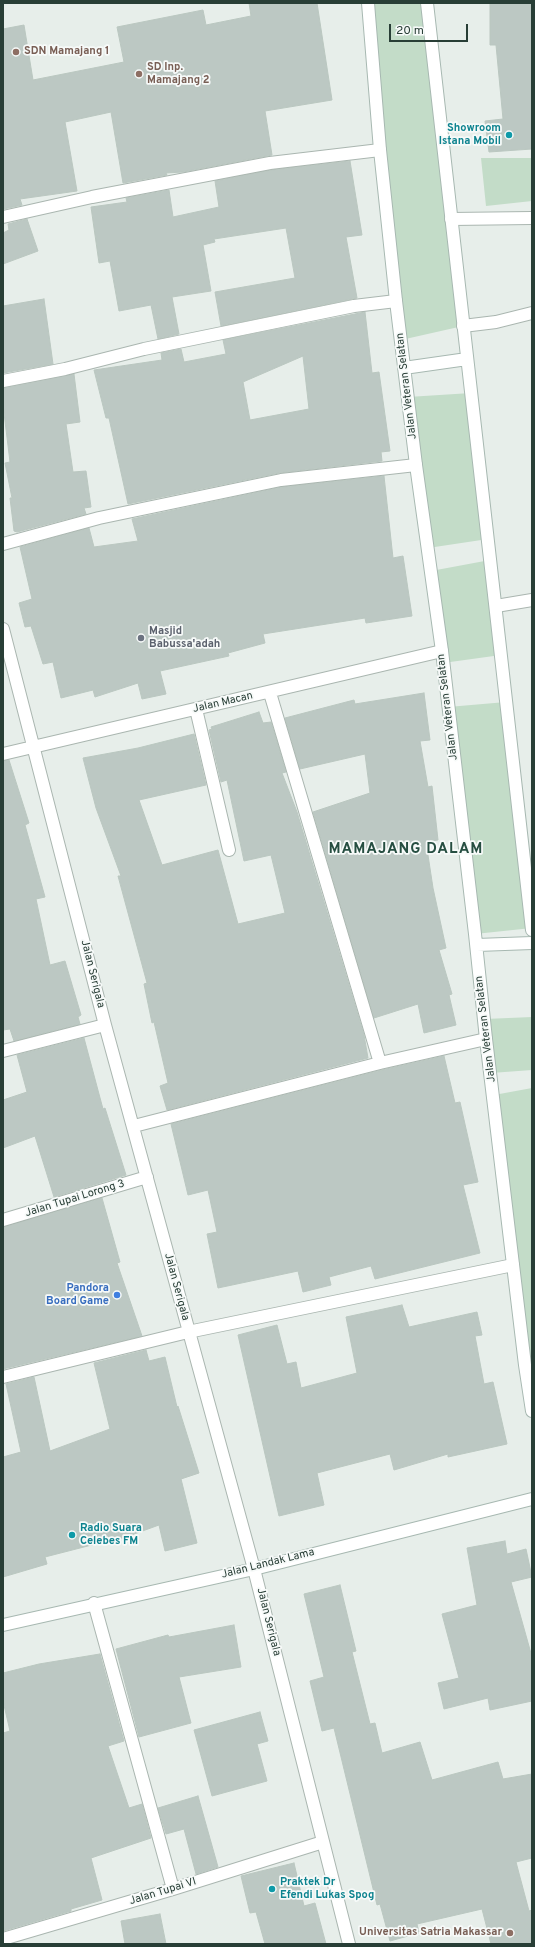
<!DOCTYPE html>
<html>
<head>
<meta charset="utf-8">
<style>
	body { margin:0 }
	#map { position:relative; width:535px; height:1947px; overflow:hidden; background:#e7eeea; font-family:Overpass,sans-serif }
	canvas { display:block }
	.frame { position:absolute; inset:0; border:4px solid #283e36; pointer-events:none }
	.scale { position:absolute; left:389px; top:24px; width:79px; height:18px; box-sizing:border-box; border:2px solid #283e36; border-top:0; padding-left:5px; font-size:12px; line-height:14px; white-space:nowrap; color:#283e36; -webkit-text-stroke:3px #f7faf9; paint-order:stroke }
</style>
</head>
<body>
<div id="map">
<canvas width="535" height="1947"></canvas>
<div class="frame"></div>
<div class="scale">20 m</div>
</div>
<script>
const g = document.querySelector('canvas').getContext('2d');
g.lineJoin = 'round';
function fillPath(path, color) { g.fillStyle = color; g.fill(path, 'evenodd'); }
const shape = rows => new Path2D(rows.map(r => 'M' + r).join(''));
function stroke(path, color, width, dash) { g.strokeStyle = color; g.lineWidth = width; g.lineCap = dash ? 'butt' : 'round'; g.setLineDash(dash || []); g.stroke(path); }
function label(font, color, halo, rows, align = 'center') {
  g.font = font + ' Overpass,sans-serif'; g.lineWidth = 3.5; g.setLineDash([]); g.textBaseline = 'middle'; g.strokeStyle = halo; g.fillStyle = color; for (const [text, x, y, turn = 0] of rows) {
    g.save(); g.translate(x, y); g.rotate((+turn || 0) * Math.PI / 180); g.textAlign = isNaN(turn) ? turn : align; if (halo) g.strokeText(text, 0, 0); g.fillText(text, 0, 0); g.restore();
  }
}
fillPath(shape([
	[368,3,427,3,463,326,401,340],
	[481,158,532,158,532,201,486,206],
	[471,393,488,539,428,548,408,397],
	[490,560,501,655,443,663,431,571],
	[506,702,532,928,475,934,448,707],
	[532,1017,532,1070,491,1073,485,1019],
	[532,1088,532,1411,494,1095]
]), '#c3dcc8');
const building = shape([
	[249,3,317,3,332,100,265,111,272,155,183,172,166,173,167,175,123,183,111,112,65,122,77,191,20,199,22,205,4,209,3,29,24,25,33,80,124,62,117,27,203,10,206,25,251,16,249,3],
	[490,3,532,3,532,149,489,152,485,121,503,119,496,45,490,45,490,3],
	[350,161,362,235,346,237,357,298,221,326,215,292,295,278,286,228,214,239,215,242,203,245,211,291,172,297,179,334,158,339,151,305,119,311,110,261,99,263,91,207,127,202,126,198,169,190,173,217,219,207,215,181,271,170,350,161],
	[27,219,38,251,3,264,3,233,9,230,8,224,27,219],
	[44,299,53,364,3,373,3,306,44,299],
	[365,312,372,373,379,372,390,451,381,452,382,461,279,473,128,504,109,418,106,418,94,370,162,360,161,353,181,349,184,362,226,354,223,340,365,312],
	[303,356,309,409,250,420,243,382,303,356],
	[74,374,80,422,66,424,73,472,86,471,91,507,84,508,86,514,17,532,14,531,10,498,12,498,5,463,10,462,3,405,3,388,74,374],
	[384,476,393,558,403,556,412,616,366,623,365,618,263,634,265,643,228,653,229,656,160,671,166,694,142,699,138,683,95,697,93,690,61,698,53,662,43,664,31,626,25,627,19,603,32,599,20,547,89,528,94,547,138,541,132,519,282,487,384,476],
	[424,693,430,740,420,741,428,787,432,786,438,840,426,842,433,888,446,948,439,950,452,994,449,995,456,1025,424,1033,418,1004,374,1018,313,812,370,793,365,754,300,769,285,718,354,700,355,704,424,693],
	[259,712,263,723,271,722,286,772,282,773,297,812,364,1035,368,1058,167,1110,160,1086,168,1083,154,1022,152,1023,144,984,147,983,118,876,121,876,96,808,83,758,138,748,194,734,206,785,139,800,162,865,218,850,238,924,285,913,271,855,244,861,227,780,221,782,209,730,212,729,211,727,259,712],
	[9,760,29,823,25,825,45,897,36,899,50,965,65,961,81,1015,78,1017,80,1024,14,1041,10,1029,3,1030,3,761,9,760],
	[84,1038,103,1109,105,1108,126,1175,54,1197,35,1136,3,1148,3,1100,27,1092,17,1055,84,1038],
	[444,1056,455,1103,460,1102,478,1182,463,1185,480,1253,375,1279,371,1266,329,1277,331,1285,303,1292,298,1271,218,1288,207,1234,217,1232,208,1190,188,1195,171,1124,382,1070,444,1056],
	[102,1198,120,1262,117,1263,142,1336,3,1369,3,1227,102,1198],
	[402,1305,409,1327,477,1312,482,1335,475,1336,484,1384,493,1382,507,1444,448,1457,448,1454,394,1470,390,1454,317,1473,324,1505,279,1516,238,1335,277,1325,287,1364,296,1362,301,1388,357,1373,346,1317,402,1305],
	[146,1350,149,1361,165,1357,177,1407,178,1406,199,1473,181,1479,197,1543,165,1551,159,1525,115,1541,115,1539,45,1557,47,1564,3,1577,3,1457,21,1452,6,1384,34,1377,50,1451,110,1429,94,1363,146,1350],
	[505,1541,507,1554,526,1549,532,1577,511,1582,532,1657,532,1701,490,1710,488,1698,444,1709,438,1683,459,1678,442,1614,477,1605,467,1548,505,1541],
	[340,1585,356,1651,352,1652,370,1724,375,1723,382,1753,420,1742,432,1780,498,1762,503,1779,532,1774,532,1858,516,1862,529,1911,532,1910,532,1944,491,1944,482,1909,417,1924,419,1933,390,1941,380,1904,377,1905,334,1728,322,1731,310,1681,324,1677,304,1594,340,1585],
	[234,1625,241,1667,179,1677,191,1723,139,1737,116,1649,168,1635,169,1637,234,1625],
	[100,1654,124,1741,108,1746,129,1808,142,1804,151,1838,91,1858,102,1900,71,1909,71,1911,3,1931,3,1733,10,1731,3,1701,3,1673,39,1664,100,1654],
	[260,1712,268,1741,257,1744,267,1781,212,1796,194,1730,260,1712],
	[198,1796,218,1867,196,1874,184,1829,166,1834,158,1808,198,1796],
	[294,1863,304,1906,315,1903,326,1944,265,1944,256,1912,250,1913,241,1876,294,1863],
	[160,1914,166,1944,125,1944,121,1921,160,1914]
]);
fillPath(building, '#bcc8c3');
stroke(building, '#bac7c0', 1);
const service = shape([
	[451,219,532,218],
	[463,326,496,322,532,313],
	[496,606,532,600]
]);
const minor = shape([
	[3,217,92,197,270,163,380,150],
	[3,381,65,369,144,349,354,306,396,301],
	[3,544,99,518,281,480,416,465],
	[3,629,105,1025,254,1569,349,1944],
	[270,693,380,1063],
	[196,709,229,850],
	[3,754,442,651],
	[3,1051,105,1025],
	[134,1126,380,1063,486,1039],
	[3,1220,147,1177],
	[3,1377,188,1332,513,1265],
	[94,1603,173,1889],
	[3,1939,173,1889,323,1842]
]);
const secondary = shape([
	[368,3,380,150,396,301,416,465,442,651,475,934,486,1039,525,1365,532,1411],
	[427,3,532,930],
	[404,368,467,359],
	[477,945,532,943],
	[3,1625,254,1569,532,1499]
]);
stroke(service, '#aab6b0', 14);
stroke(minor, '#aab6b0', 14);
stroke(secondary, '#a7b8b1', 14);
stroke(service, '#fff', 12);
stroke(minor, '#fff', 12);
stroke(secondary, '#fff', 12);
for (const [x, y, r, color] of [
	[16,52,4,"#8d6e63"],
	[139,74,4,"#8d6e63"],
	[509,135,4,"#0f9aa8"],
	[141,638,4,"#6b7280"],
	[117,1295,4,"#3f7fe0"],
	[72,1535,4,"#0f9aa8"],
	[272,1889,4,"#0f9aa8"],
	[510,1933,4,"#8d6e63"]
]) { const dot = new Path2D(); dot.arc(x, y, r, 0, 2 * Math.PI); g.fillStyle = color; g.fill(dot); stroke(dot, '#f7faf9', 1.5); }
label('bold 11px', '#785e54', '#f7faf9', [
	["SDN Mamajang 1",24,52],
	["SD Inp.",147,68],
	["Mamajang 2",147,81],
	["Universitas Satria Makassar",502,1933,"right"]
], 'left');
label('bold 11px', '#0d838f', '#f7faf9', [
	["Showroom",501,129,"right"],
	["Istana Mobil",501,142,"right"],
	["Radio Suara",80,1529],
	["Celebes FM",80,1542],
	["Praktek Dr",280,1883],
	["Efendi Lukas Spog",280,1896]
], 'left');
label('11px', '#283e36', '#f7faf9', [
	["Jalan Veteran Selatan",407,386,-97],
	["Jalan Macan",223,703,-13],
	["Jalan Veteran Selatan",448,707,-97],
	["Jalan Serigala",92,974,76],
	["Jalan Veteran Selatan",486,1029,-97],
	["Jalan Tupai Lorong 3",75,1199,-17],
	["Jalan Serigala",176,1287,75],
	["Jalan Landak Lama",268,1564,-14],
	["Jalan Serigala",268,1622,76],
	["Jalan Tupai VI",163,1892,-17]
]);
label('bold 11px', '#5b616d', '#f7faf9', [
	["Masjid",149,632],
	["Babussa'adah",149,645]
], 'left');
label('bold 11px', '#366cbe', '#f7faf9', [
	["Pandora",109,1289],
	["Board Game",109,1302]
], 'right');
g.letterSpacing = '1px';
label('bold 15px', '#264e41', '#f7faf9', [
	["MAMAJANG DALAM",406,850]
]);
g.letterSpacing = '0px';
</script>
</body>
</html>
